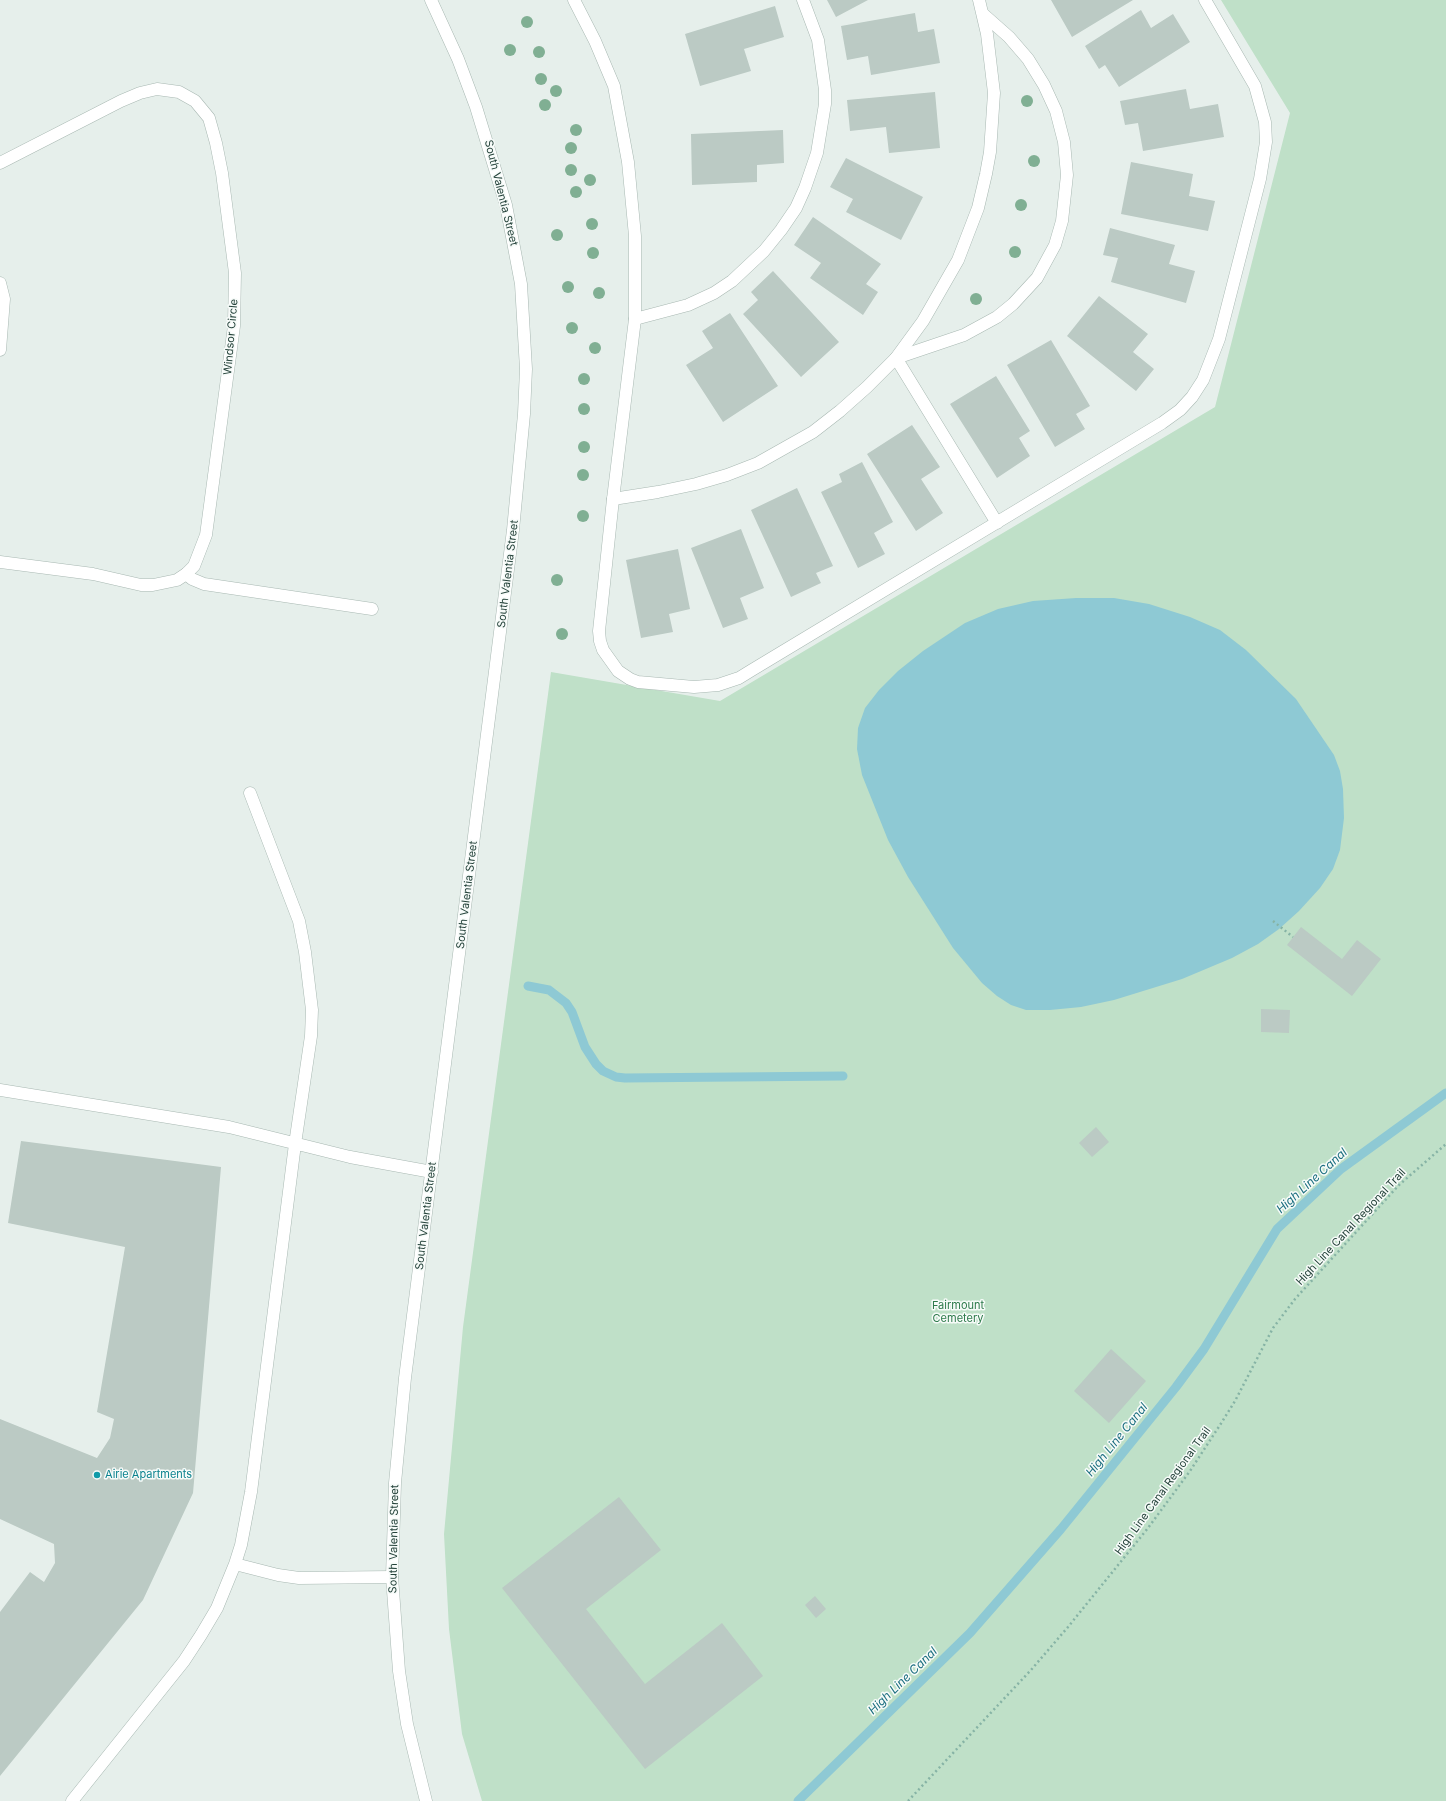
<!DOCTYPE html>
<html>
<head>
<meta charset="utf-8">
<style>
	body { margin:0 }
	canvas { display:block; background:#e6efeb }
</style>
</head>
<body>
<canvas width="1446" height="1801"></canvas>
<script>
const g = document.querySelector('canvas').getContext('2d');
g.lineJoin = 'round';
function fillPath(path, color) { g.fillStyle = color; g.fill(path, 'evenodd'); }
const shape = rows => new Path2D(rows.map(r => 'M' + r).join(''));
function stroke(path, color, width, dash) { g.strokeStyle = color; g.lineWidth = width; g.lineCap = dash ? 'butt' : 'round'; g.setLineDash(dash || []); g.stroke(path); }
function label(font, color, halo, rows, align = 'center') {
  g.font = font + ' Inter,sans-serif'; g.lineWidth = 3; g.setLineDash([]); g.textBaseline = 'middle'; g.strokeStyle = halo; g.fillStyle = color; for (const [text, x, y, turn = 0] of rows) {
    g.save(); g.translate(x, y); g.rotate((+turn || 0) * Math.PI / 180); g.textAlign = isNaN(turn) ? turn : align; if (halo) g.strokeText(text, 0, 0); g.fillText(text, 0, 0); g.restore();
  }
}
fillPath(shape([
	[1221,0,1446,0,1446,1801,482,1801,462,1734,449,1629,444,1534,463,1327,551,672,720,701,1215,407,1290,113]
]), '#bfe0c8');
fillPath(shape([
	[1076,598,1114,598,1149,604,1190,617,1220,630,1246,650,1296,699,1334,755,1340,771,1343,789,1344,818,1340,850,1333,869,1320,888,1299,911,1279,929,1258,944,1232,958,1182,979,1114,1000,1081,1007,1050,1010,1026,1010,1011,1005,997,996,982,983,953,948,908,877,888,840,862,775,857,749,858,728,865,708,879,690,898,671,923,651,965,623,998,609,1033,601]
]), '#8ec9d4');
stroke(shape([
	[528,986,549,990,566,1003,572,1012,585,1047,596,1064,603,1071,616,1077,625,1078,843,1076],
	[798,1801,970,1633,1061,1529,1176,1387,1204,1349,1277,1229,1341,1169,1446,1093]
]), '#8ec9d4', 9);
fillPath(shape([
	[827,0,868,0,836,17],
	[1051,0,1133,0,1072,37],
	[775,6,784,37,744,49,751,71,700,86,685,34],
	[1141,10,1151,28,1173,14,1190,42,1119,87,1105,65,1099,69,1085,46],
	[915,13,918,32,934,29,940,63,871,75,868,56,847,60,841,26],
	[1186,89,1190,109,1218,104,1224,137,1143,151,1138,123,1125,125,1120,101],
	[935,92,940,148,889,153,886,127,850,131,847,100],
	[783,130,784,163,757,165,757,182,692,185,691,134],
	[846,158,923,197,901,240,846,212,853,199,830,187],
	[1131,162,1193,174,1189,196,1215,201,1208,231,1121,214],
	[813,217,881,264,866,284,878,292,863,315,810,278,821,263,794,245],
	[1110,228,1175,245,1169,264,1195,271,1186,303,1111,282,1118,258,1103,255],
	[773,271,839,342,801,377,743,314,758,300,751,292],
	[1099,296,1148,334,1133,352,1154,369,1136,391,1067,336],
	[730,313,778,386,723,422,686,365,713,348,702,331],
	[1051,340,1090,406,1076,414,1085,429,1055,447,1007,365],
	[996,376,1030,431,1019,438,1030,456,997,478,950,404],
	[912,425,940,467,921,479,943,513,916,531,867,454],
	[862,462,893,522,874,533,885,554,858,568,821,492,842,482,839,474],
	[797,488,833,566,816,573,821,583,791,597,751,510],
	[741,529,764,588,740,598,748,619,723,628,691,548],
	[678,549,690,609,669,614,673,632,641,638,626,560],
	[1301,927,1342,959,1357,940,1381,959,1352,996,1287,945],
	[1261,1009,1290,1010,1289,1033,1261,1032],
	[1096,1127,1109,1142,1092,1157,1079,1143],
	[21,1141,221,1167,193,1493,143,1600,0,1776,0,1612,30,1572,44,1582,55,1563,54,1544,0,1519,0,1419,97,1458,110,1438,114,1419,97,1412,125,1247,8,1223],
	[1111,1349,1146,1381,1109,1423,1074,1391],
	[619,1497,661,1550,586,1609,645,1684,722,1623,763,1676,645,1769,502,1588],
	[815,1596,826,1609,816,1618,805,1605]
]), '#bbcac4');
const service = shape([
	[983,14,1009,37,1028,59,1044,85,1056,111,1064,142,1067,175,1062,221,1055,245,1037,278,1013,304,997,317,964,335,896,358,997,523],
	[0,283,4,299,0,350],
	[635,319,688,305,714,293,732,281,764,251,781,230,796,208,805,188,817,153,825,104,825,90,818,40,803,0],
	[613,499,599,631,600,641,603,650,618,671,630,679,638,682,694,687,718,685,739,678,752,670,1162,423,1180,410,1192,397,1203,380,1219,339,1260,179,1266,142,1265,122,1255,86,1205,0],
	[186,574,192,579,204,584,372,609],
	[0,1090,229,1127,350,1157,432,1172],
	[235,1564,278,1575,299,1578,392,1577],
	[72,1801,184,1661,201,1635,217,1608,235,1564,241,1545,251,1492,295,1144,311,1036,312,1010,305,952,299,921,250,793]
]);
const minor = shape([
	[574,0,595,41,614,86,628,162,635,236,635,319,613,499,658,492,696,484,727,475,758,463,813,432,840,411,867,387,896,358,923,321,958,260,978,208,986,174,990,152,994,93,987,34,979,0],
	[0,163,121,101,140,93,157,89,179,92,195,101,209,118,216,143,222,173,235,273,234,326,206,535,194,566,186,574,177,580,153,585,141,585,93,574,0,562]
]);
const tertiary = shape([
	[426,1801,407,1724,399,1671,392,1577,395,1483,405,1378,513,530,524,414,526,369,521,284,506,205,476,107,458,59,431,0]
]);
stroke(service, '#a8b8b2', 13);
stroke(minor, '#a8b8b2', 13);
stroke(tertiary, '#a8b8b2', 13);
stroke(shape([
	[1273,921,1293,937],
	[908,1801,1031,1670,1068,1627,1148,1528,1190,1471,1220,1425,1235,1401,1273,1328,1295,1299,1399,1185,1446,1144]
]), '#86b3a5', 2.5, [2, 3]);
stroke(service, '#fff', 12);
stroke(minor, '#fff', 12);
stroke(tertiary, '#fff', 12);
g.fillStyle = '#80af93';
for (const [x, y] of [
	[527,22],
	[510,50],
	[539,52],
	[541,79],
	[556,91],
	[1027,101],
	[545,105],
	[576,130],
	[571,148],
	[1034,161],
	[571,170],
	[590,180],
	[576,192],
	[1021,205],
	[592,224],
	[557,235],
	[1015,252],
	[593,253],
	[568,287],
	[599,293],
	[976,299],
	[572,328],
	[595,348],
	[584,379],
	[584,409],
	[584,447],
	[583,475],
	[583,516],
	[557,580],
	[562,634]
]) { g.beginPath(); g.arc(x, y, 6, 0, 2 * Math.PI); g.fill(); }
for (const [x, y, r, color] of [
	[97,1475,4,"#0f9aa8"]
]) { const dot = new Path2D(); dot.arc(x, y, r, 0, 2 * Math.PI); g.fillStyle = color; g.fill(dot); stroke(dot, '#f7fbf9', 1.5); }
label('11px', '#24423a', '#f7fbf9', [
	["South Valentia Street",501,193,76],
	["Windsor Circle",231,337,-85],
	["South Valentia Street",508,574,-83],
	["South Valentia Street",467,895,-83],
	["South Valentia Street",426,1216,-83],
	["High Line Canal Regional Trail",1351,1227,-47],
	["High Line Canal Regional Trail",1163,1491,-54],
	["South Valentia Street",394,1539,-89]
]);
label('11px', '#2d7a4b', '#f7fbf9', [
	["Fairmount",958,1306],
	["Cemetery",958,1319]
]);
label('11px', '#0d838f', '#f7fbf9', [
	["Airie Apartments",105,1475]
], 'left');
label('italic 12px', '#1c6f80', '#f7fbf9', [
	["High Line Canal",1312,1181,-42],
	["High Line Canal",1117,1440,-51],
	["High Line Canal",903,1681,-44]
]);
</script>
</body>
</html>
